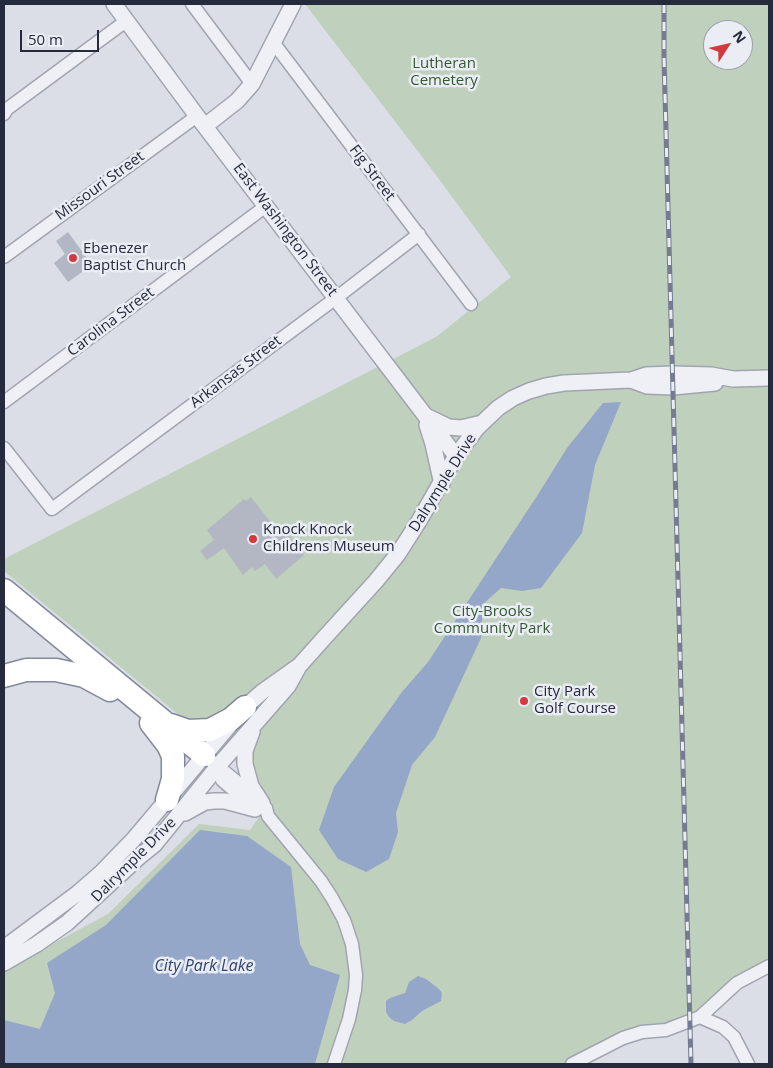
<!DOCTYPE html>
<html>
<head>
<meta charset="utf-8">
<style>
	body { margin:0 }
	#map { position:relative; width:773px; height:1068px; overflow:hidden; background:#dbdee6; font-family:"Open Sans",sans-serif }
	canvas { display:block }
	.frame { position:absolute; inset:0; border:5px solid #252a3d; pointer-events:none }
	.north { position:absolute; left:703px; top:20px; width:50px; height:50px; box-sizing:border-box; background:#ebedf4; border:1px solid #9c9fab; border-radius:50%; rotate:55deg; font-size:14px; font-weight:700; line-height:20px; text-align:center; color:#252a3d }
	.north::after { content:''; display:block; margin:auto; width:18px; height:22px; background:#d13b3d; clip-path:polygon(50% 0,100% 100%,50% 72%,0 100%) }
	.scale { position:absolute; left:20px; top:30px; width:79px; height:22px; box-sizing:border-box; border:2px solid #252a3d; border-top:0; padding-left:6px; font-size:15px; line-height:18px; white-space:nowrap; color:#252a3d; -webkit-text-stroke:4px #ebedf4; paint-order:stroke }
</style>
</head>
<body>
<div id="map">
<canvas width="773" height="1068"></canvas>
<div class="frame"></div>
<div class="north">N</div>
<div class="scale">50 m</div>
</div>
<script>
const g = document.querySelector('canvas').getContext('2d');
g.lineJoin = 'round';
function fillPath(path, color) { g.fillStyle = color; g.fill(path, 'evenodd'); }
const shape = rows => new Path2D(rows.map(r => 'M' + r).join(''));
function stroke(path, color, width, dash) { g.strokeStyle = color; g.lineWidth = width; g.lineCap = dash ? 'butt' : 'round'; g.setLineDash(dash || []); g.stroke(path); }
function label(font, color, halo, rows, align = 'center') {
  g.font = font + ' "Open Sans",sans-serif'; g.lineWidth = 5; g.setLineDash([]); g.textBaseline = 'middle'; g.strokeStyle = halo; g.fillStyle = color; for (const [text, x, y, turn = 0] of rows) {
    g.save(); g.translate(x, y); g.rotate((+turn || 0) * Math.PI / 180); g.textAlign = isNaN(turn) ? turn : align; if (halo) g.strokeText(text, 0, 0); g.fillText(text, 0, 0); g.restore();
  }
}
fillPath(shape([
	[305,4,769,4,769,966,700,1017,623,1038,572,1064,4,1064,4,970,108,914,199,824,250,830,270,801,259,781,4,571,4,559,436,337,511,277,433,171],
	[713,30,743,30,743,60,713,60]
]), '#bfd0bc');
fillPath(shape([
	[621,402,595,465,582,533,541,588,522,591,501,588,483,604,481,638,435,737,412,765,396,813,398,832,389,859,366,872,338,859,319,830,334,787,402,692,428,662,537,496,567,448,603,403],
	[200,830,247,836,291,867,300,944,310,965,340,975,315,1064,4,1064,4,1020,40,1029,55,993,47,963,106,925],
	[418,976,426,979,439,989,442,993,441,1001,422,1011,412,1020,405,1024,394,1021,389,1017,386,1012,386,1001,390,998,405,993,409,982]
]), '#95a7c8');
fillPath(shape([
	[68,232,92,265,68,282,54,263,65,254,56,241],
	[251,497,272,524,265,530,272,538,283,528,304,555,276,579,265,564,255,571,252,567,243,575,224,548,207,560,200,551,214,540,207,530,244,499,246,501]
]), '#b3b7c3');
const minor = shape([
	[192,4,252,84],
	[273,42,471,304],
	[4,114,7,109,126,21],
	[4,257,197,116],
	[4,402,266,206],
	[4,448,52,509,336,298,419,234],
	[210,760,253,795,266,808,268,816,321,881,332,898,344,920,352,944,356,975,355,990,349,1019,334,1064],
	[222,780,254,808],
	[700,1017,723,1027,734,1037,748,1064],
	[572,1064,623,1038,642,1032,666,1030,700,1017,737,983,769,966]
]);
const tertiary = shape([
	[114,4,197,116,456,456],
	[205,126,237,101,252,84,293,4],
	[631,380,647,386,673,387,715,383],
	[426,416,449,427,461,428,482,423],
	[427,425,433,444,442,484],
	[252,732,245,751,245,764,251,786,262,803],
	[185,813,205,802,214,801,225,801,255,809],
	[4,948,78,893,101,873,133,840,245,707,262,692,300,665,325,637,376,581,398,554,419,521,456,456,477,428,498,408,513,398,529,391,546,386,564,383,631,380,646,375,673,374,711,375,733,379,769,378],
	[4,963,37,944,67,923,139,857,154,845,218,766,288,686,298,668]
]);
const motorway = shape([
	[4,590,204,755],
	[4,676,26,670,56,670,84,676,110,690],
	[151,723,168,745,173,756,173,779,167,800],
	[171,725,188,731,210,730,231,719,245,707]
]);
stroke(minor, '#a1a4b0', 15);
stroke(tertiary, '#a1a4b0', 18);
stroke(motorway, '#83899d', 25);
stroke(minor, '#eef0f5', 12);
stroke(tertiary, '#eef0f5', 15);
stroke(motorway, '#fff', 22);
const rail = shape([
	[664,4,664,57,691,1064]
]);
stroke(rail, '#757b90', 5);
stroke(rail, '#ebedf4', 3, [9]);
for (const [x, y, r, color] of [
	[73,258,5,"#d13b3d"],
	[253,539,5,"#d13b3d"],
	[524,701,5,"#d13b3d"]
]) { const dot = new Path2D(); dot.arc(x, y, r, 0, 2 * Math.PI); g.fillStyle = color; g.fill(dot); stroke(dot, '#ebedf4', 2); }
label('15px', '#345932', '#ebedf4', [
	["Lutheran",444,64],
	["Cemetery",444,81],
	["City-Brooks",492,612],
	["Community Park",492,629]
]);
label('15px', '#252a3d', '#ebedf4', [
	["Fig Street",372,173,53],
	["Missouri Street",100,186,-36],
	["East Washington Street",285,230,53],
	["Carolina Street",111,322,-37],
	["Arkansas Street",236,372,-37],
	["Dalrymple Drive",443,483,-58],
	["Dalrymple Drive",134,860,-45]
]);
label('15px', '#252a3d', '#ebedf4', [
	["Ebenezer",83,249],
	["Baptist Church",83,266],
	["Knock Knock",263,530],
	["Childrens Museum",263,547],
	["City Park",534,692],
	["Golf Course",534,709]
], 'left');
label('italic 16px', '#2f4371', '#ebedf4', [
	["City Park Lake",204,966]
]);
</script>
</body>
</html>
